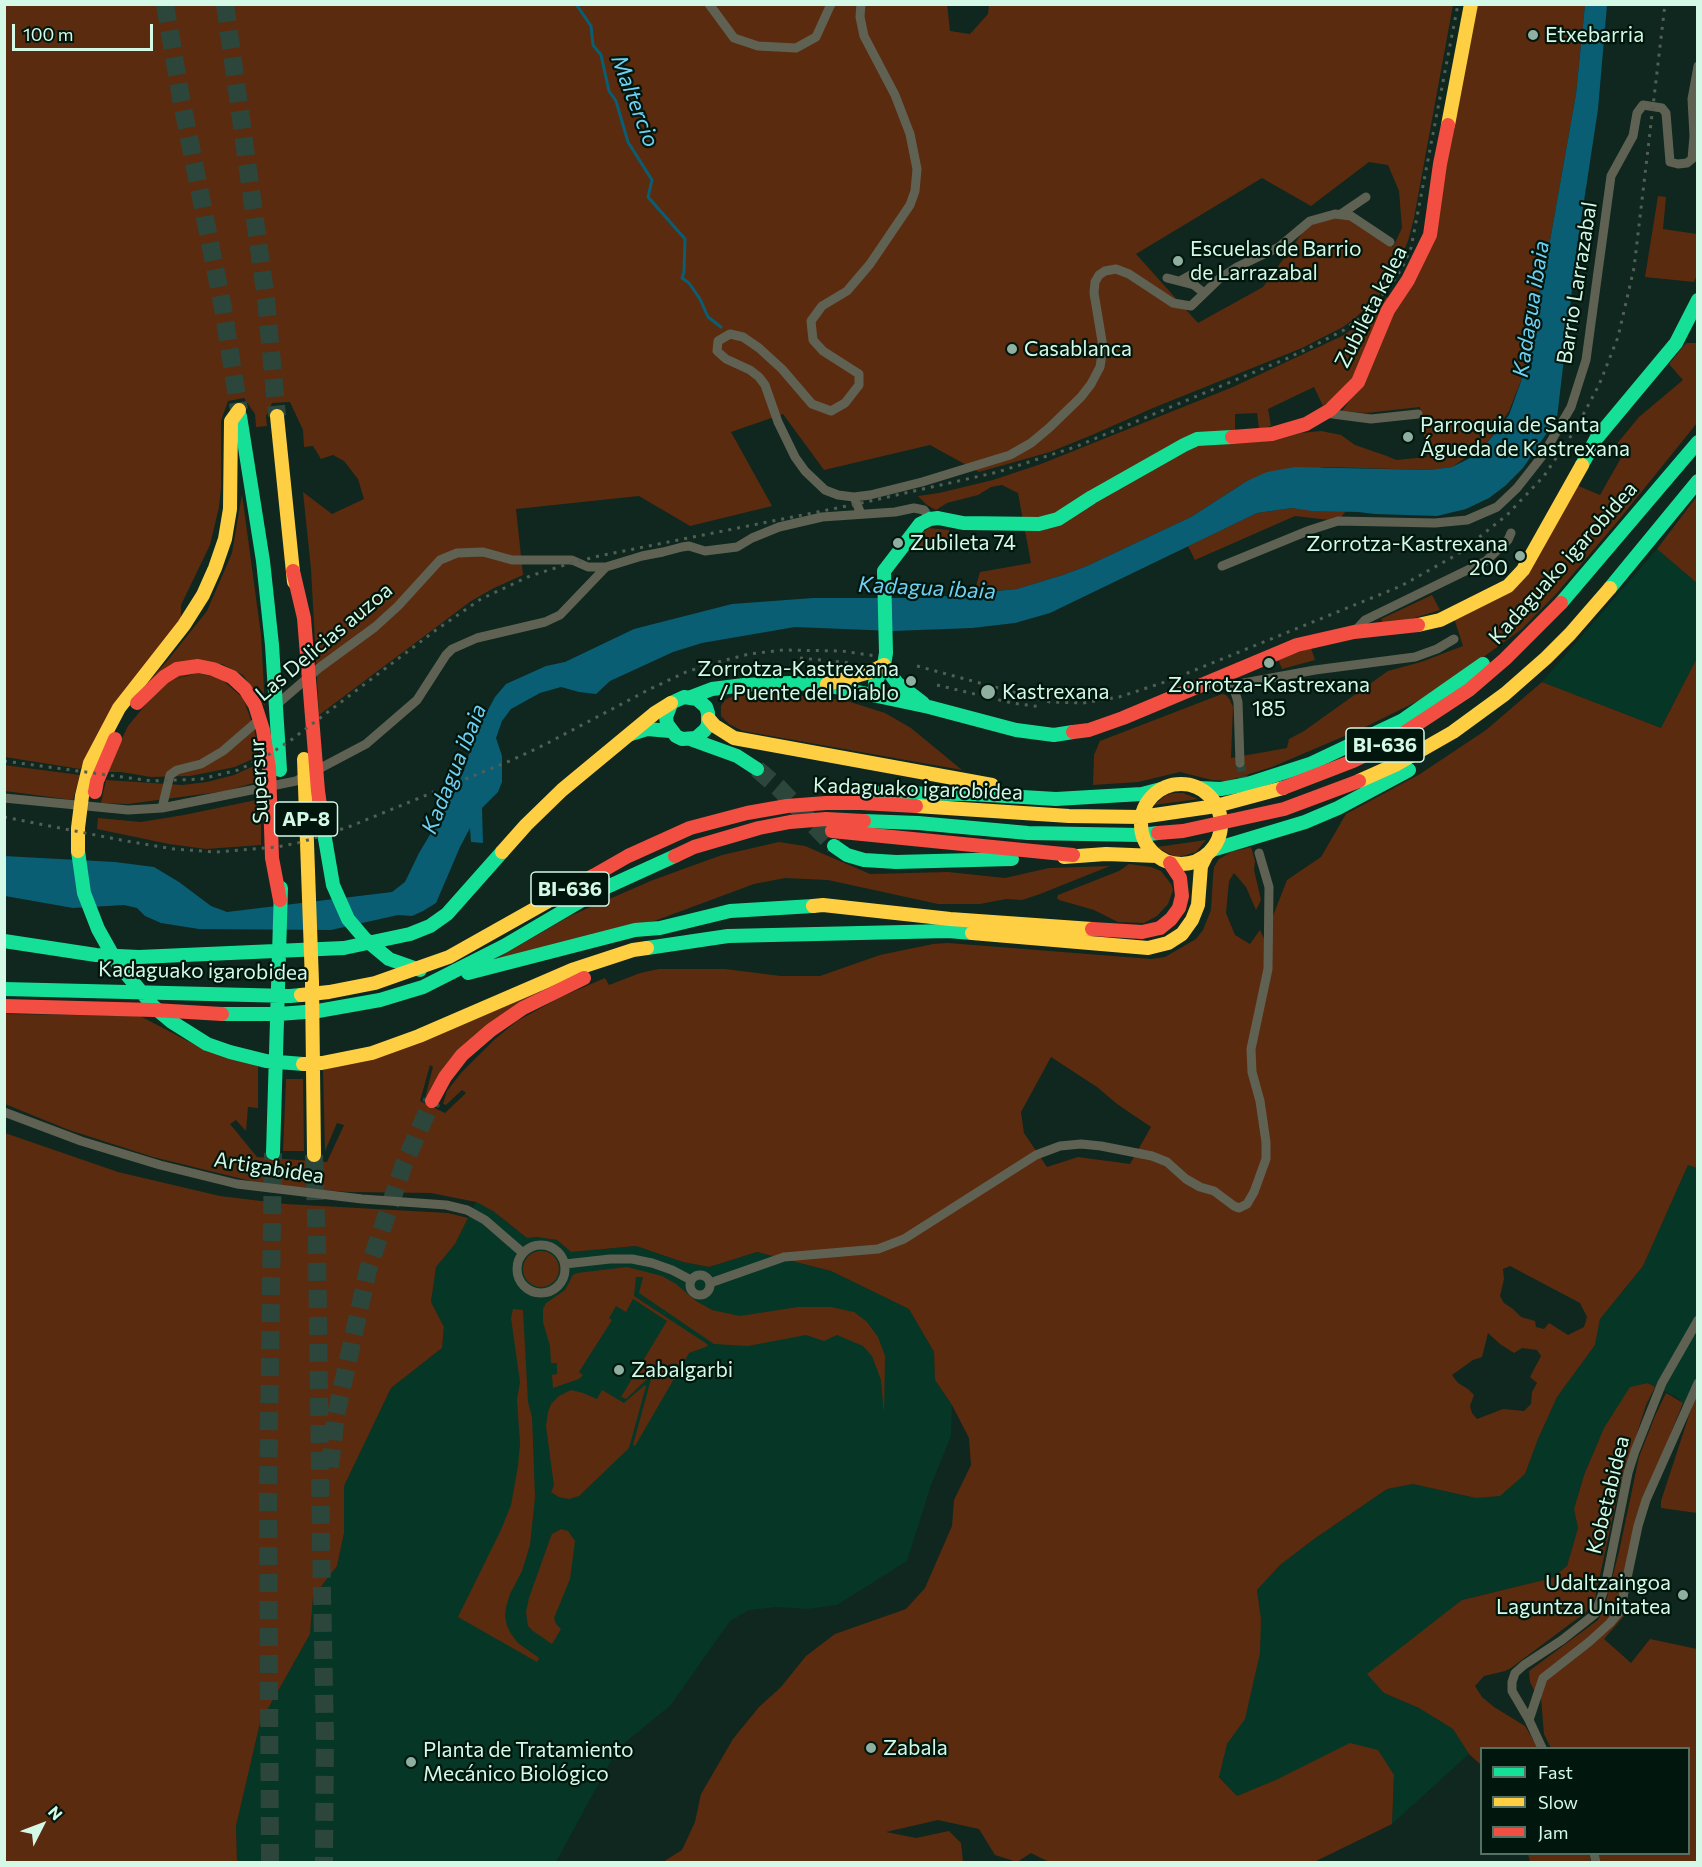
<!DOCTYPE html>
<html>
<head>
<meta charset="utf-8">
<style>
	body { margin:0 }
	#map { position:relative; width:1702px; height:1867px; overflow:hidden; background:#0f271e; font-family:Commissioner,sans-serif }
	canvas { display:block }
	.frame { position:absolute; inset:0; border:6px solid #d4f9e7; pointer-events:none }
	.legend { position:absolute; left:1480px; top:1747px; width:210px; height:108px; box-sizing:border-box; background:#01160d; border:2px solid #557164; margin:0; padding:8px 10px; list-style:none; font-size:18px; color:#d4f9e7 }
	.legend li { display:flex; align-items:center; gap:12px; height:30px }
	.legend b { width:30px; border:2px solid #557164 }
	.north { position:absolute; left:12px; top:1795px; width:60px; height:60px; -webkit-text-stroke:4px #01160d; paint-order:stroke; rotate:48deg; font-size:16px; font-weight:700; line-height:24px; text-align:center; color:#d4f9e7 }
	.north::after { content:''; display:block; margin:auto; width:21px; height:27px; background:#d4f9e7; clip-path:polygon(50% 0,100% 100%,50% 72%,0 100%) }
	.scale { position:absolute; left:12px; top:24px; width:141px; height:27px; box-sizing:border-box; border:3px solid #d4f9e7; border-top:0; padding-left:8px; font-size:18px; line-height:21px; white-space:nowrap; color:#d4f9e7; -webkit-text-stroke:4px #01160d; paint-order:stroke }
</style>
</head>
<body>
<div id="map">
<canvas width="1702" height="1867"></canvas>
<div class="frame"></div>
<ul class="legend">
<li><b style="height:8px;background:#16e098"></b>Fast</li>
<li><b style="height:8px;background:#ffcf43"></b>Slow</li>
<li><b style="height:8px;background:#f24e42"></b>Jam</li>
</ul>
<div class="north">N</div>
<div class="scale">100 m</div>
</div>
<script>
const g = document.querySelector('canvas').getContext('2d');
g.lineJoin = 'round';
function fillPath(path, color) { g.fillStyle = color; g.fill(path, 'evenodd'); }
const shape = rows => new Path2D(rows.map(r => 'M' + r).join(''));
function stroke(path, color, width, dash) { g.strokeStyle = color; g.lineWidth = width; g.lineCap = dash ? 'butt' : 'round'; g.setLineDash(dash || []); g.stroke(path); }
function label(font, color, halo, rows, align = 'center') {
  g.font = font + ' Commissioner,sans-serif'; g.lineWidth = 4.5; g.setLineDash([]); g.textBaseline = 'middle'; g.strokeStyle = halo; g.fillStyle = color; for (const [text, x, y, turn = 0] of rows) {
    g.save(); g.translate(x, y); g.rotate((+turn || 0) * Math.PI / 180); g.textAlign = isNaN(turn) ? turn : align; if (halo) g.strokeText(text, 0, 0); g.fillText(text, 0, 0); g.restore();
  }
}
fillPath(shape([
	[1657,549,1697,583,1697,658,1661,728,1542,682],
	[1688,1165,1697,1168,1698,1391,1690,1412,1678,1398,1648,1383,1604,1428,1584,1475,1574,1509,1578,1528,1567,1566,1552,1578,1462,1600,1384,1693,1419,1708,1453,1729,1469,1754,1392,1824,1394,1775,1278,1779,1237,1796,1219,1776,1227,1744,1245,1718,1261,1619,1257,1590,1280,1565,1314,1539,1387,1489,1413,1484,1476,1498,1525,1474,1538,1439,1557,1397,1595,1345,1600,1319,1643,1266],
	[476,1202,493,1211,527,1238,537,1237,557,1240,571,1252,636,1246,683,1262,709,1267,757,1252,831,1271,909,1309,934,1352,935,1380,952,1405,951,1436,931,1485,907,1561,837,1605,807,1609,777,1607,749,1610,730,1621,670,1706,618,1748,556,1862,237,1862,236,1826,260,1723,310,1634,313,1597,337,1566,344,1533,344,1486,391,1388,442,1348,444,1327,431,1302,436,1267,455,1244]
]), '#063626');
fillPath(shape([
	[947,4,950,31,970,34,988,14,989,5,1453,5,1414,218,1408,241,1393,276,1382,292,1355,318,1343,327,1302,348,1153,408,1092,435,1050,452,979,472,930,445,824,470,783,414,731,432,772,506,690,526,639,496,516,509,523,575,494,588,471,601,319,715,311,569,303,492,332,514,364,499,358,479,344,461,333,455,321,459,313,446,304,447,303,430,290,402,272,403,266,416,267,426,256,427,255,414,244,398,228,401,221,421,221,487,219,507,210,545,181,605,181,618,80,769,5,757,4,5],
	[1369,162,1388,165,1399,191,1402,228,1393,247,1350,219,1335,218,1314,224,1303,232,1263,287,1198,323,1136,254,1262,178,1311,206],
	[1474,5,1585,5,1576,94,1548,252,1524,373,1509,411,1487,443,1452,467,1429,470,1324,467,1247,481,1191,517,1087,566,1063,575,1017,589,974,593,980,572,1031,563,1018,493,1002,485,991,487,978,495,947,503,936,510,927,505,918,496,939,493,993,480,1041,464,1233,387,1342,336,1360,324,1387,297,1389,298,1354,378,1340,394,1323,406,1314,387,1268,409,1271,426,1259,429,1257,413,1235,414,1235,430,1240,443,1277,440,1301,433,1321,431,1341,435,1355,445,1387,456,1396,460,1427,457,1420,407,1366,413,1342,411,1362,383,1396,304,1433,235],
	[1658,196,1666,197,1663,229,1697,234,1697,275,1694,282,1645,277],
	[1686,343,1697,343,1697,423,1618,521,1556,594,1522,629,1467,669,1422,699,1361,729,1272,767,1227,781,1212,780,1180,772,1138,782,1093,785,1094,755,1100,741,1222,694,1226,695,1230,700,1233,707,1231,758,1287,748,1289,739,1304,731,1388,671,1421,662,1463,646,1454,618,1504,595,1576,485,1600,495,1621,458,1611,451,1639,417,1683,380,1669,364],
	[242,494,261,635,265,706,243,675,222,664,141,690,167,661,207,611,232,553],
	[1697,496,1697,583,1657,549],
	[1292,508,1346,511,1338,521,1295,516,1195,560,1188,546,1257,513],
	[929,528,949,530,949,544,919,547,919,538,922,533],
	[1432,595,1440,610,1411,619,1383,623,1381,619],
	[1311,648,1315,660,1282,669,1278,659],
	[1697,658,1697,1168,1688,1165,1643,1266,1600,1319,1595,1345,1557,1397,1538,1439,1525,1474,1500,1496,1476,1498,1413,1484,1387,1489,1314,1539,1280,1565,1257,1590,1261,1619,1260,1653,1245,1719,1227,1744,1219,1777,1237,1796,1278,1779,1350,1743,1378,1750,1394,1775,1392,1824,1314,1862,1049,1862,1031,1853,1017,1862,995,1855,979,1829,938,1820,886,1832,916,1838,949,1831,961,1843,963,1862,663,1862,682,1850,695,1822,701,1794,733,1739,759,1707,781,1687,806,1656,835,1634,906,1609,925,1588,952,1526,954,1500,971,1465,969,1438,952,1405,935,1380,934,1352,909,1309,831,1271,757,1252,709,1267,683,1262,636,1246,571,1252,557,1240,537,1237,527,1238,493,1211,476,1202,431,1193,348,1192,267,1185,153,1157,69,1130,5,1104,4,1014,140,1016,205,1050,258,1066,258,1108,248,1107,246,1131,236,1120,230,1124,257,1157,327,1162,344,1125,337,1123,325,1151,323,1070,543,988,425,1098,433,1067,430,1065,420,1101,445,1113,466,1093,462,1090,446,1105,443,1104,447,1091,461,1073,494,1040,517,1021,561,997,605,978,609,985,640,973,659,969,725,969,781,976,820,976,880,955,933,944,948,943,1151,959,1165,957,1196,939,1203,930,1211,910,1213,877,1214,867,1219,859,1231,852,1251,847,1255,861,1254,870,1261,900,1256,910,1246,887,1234,873,1229,881,1226,913,1235,935,1250,944,1260,930,1264,939,1287,880,1321,857,1346,814,1420,774,1486,730,1542,682,1661,728],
	[1051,1057,1097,1087,1117,1104,1151,1127,1130,1164,1078,1157,1047,1167,1024,1133,1021,1112],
	[1510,1266,1580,1303,1587,1317,1584,1327,1568,1335,1549,1323,1544,1329,1536,1327,1535,1321,1521,1317,1513,1309,1504,1303,1500,1296,1504,1279,1503,1269],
	[1488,1333,1500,1344,1514,1353,1522,1348,1537,1350,1541,1356,1530,1377,1537,1383,1532,1392,1531,1404,1524,1411,1503,1409,1477,1419,1472,1413,1470,1406,1474,1395,1468,1389,1458,1383,1452,1375,1473,1360,1482,1357],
	[197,673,220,678,243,698,255,731,257,757,235,767,190,776,151,777,121,772,108,772,118,747,128,726,152,697,169,681],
	[762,692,844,700,885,713,911,728,962,770,743,731,729,724,721,716,721,706,725,700,735,695],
	[258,764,260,781,226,791,128,804,101,803,106,780,182,785,207,782,234,775],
	[4,765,80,775,73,800,5,791],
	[1174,793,1183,793,1198,799,1154,805,1166,795],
	[261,799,261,845,206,849,169,844,97,829,98,818,141,822,184,815],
	[1206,840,1196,852,1179,857,1171,855,1157,847],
	[779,842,805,846,870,874,948,872,1005,878,1049,868,1110,866,1040,894,1022,900,1006,899,980,904,938,904,828,880,785,878,754,884,657,920,494,960,570,916,653,880,722,855],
	[1129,864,1151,867,1161,871,1171,884,1173,890,1168,904,1157,916,1144,923,1118,922,1094,910,1059,900,1057,898,1058,895,1119,871],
	[286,1079,303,1079,304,1151,283,1151],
	[5,1133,118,1172,220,1196,286,1204,448,1213,468,1218,455,1244,436,1267,431,1302,444,1327,442,1348,391,1388,344,1486,344,1533,337,1566,313,1597,310,1634,260,1723,236,1826,237,1862,5,1862],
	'523 1269a18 18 0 1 1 36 0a18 18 0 1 1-36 0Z',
	[627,1267,662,1276,676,1284,696,1301,712,1310,740,1316,798,1307,831,1307,854,1312,867,1322,878,1337,885,1356,884,1414,881,1380,872,1356,863,1346,837,1335,824,1341,806,1335,748,1346,714,1344,639,1293,643,1277,636,1277,634,1296,707,1344,708,1346,689,1353,635,1446,633,1445,651,1379,648,1378,626,1399,621,1397,667,1321,633,1299,626,1312,616,1306,609,1318,612,1320,579,1372,583,1375,579,1379,553,1388,552,1375,557,1374,557,1363,551,1363,550,1346,543,1322,543,1309,546,1303,565,1290,573,1275,577,1273],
	[513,1309,523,1310,528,1402,532,1417,535,1497,530,1545,522,1571,510,1594,506,1607,505,1616,507,1626,511,1634,518,1643,539,1658,537,1662,458,1617,501,1530,511,1505,518,1466,520,1443,517,1400,520,1382,511,1318],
	[1648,1383,1655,1387,1646,1405,1618,1493,1595,1598,1592,1605,1586,1612,1511,1668,1505,1671,1484,1676,1475,1686,1482,1697,1494,1707,1525,1726,1538,1748,1482,1748,1481,1765,1469,1754,1453,1729,1419,1708,1384,1693,1367,1674,1462,1600,1552,1578,1567,1566,1578,1528,1574,1509,1584,1475,1604,1428,1630,1387],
	[645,1385,646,1386,629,1448,579,1496,569,1499,559,1497,551,1492,554,1486,546,1426,548,1412,551,1404,559,1396,571,1390,583,1393,597,1399,602,1390,624,1403],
	[1697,1391,1697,1513,1661,1508,1661,1501],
	[1666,1393,1683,1403,1660,1460,1624,1572,1616,1607,1624,1616,1604,1639,1631,1663,1650,1639,1697,1649,1697,1862,1601,1862,1598,1854,1688,1854,1688,1748,1551,1748,1544,1734,1541,1698,1535,1692,1530,1682,1529,1671,1598,1620,1605,1605,1619,1552,1639,1457,1655,1416],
	[561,1529,568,1531,575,1541,570,1579,554,1618,556,1624,561,1629,552,1644,533,1631,528,1626,526,1612,529,1598,550,1539,552,1534],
	[1528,1854,1589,1854,1591,1862,1530,1862]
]), '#5b2b0f');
fillPath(shape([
	[1585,5,1607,5,1598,109,1577,247,1557,418,1523,468,1505,486,1489,498,1466,509,1437,516,1375,514,1358,512,1312,511,1292,508,1257,513,1050,613,1015,623,972,628,893,631,795,627,702,643,673,652,610,681,596,694,579,692,561,687,540,693,511,709,502,721,496,738,502,756,502,782,498,792,482,808,483,843,471,842,470,828,460,847,436,903,423,911,412,916,398,915,331,930,199,929,161,923,145,916,137,908,124,905,73,908,5,896,4,856,115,862,154,867,179,882,211,906,227,912,392,892,405,882,419,853,444,811,464,771,475,734,495,697,506,684,546,666,565,662,634,629,732,604,813,598,926,598,1017,589,1063,575,1087,566,1191,517,1247,481,1267,472,1295,467,1429,470,1452,467,1472,457,1487,443,1509,415,1524,373,1548,252,1576,94]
]), '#095e74');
stroke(shape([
	[576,4,591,26,593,45,601,55,609,91,616,101,628,142,652,180,648,197,685,239,684,272,682,278,689,283,700,299,708,317,721,327]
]), '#095e74', 3);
stroke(shape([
	[1240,763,1245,786]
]), '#2d463c', 9, [9, 4.5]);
stroke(shape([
	[165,4,181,98,223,308,239,410],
	[225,4,266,299,277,416],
	[757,769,778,787,834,846],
	[314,1155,317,1247,321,1543,325,1737,324,1862],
	[330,1467,336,1415,368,1270,404,1164,432,1101],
	[270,1862,268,1495,273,1153]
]), '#2d463c', 18, [18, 9]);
stroke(shape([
	[709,4,734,38,758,46,796,48,816,37,831,4],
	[1341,214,1366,197],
	[1167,278,1194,285,1204,293],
	[1180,281,1198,271],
	[1325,413,1371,419,1418,414],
	[854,497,870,495,922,482,1010,455,1031,443,1049,428,1081,397,1091,384,1100,367,1103,347,1094,293,1095,282,1099,275,1105,271,1116,269,1129,274,1173,303,1191,306,1219,279,1237,267,1279,247,1310,221,1335,214,1351,216,1390,242],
	[861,514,854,497,838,495,825,490,805,471,795,457,778,422,765,385,759,377,750,370,726,359,717,351,718,341,730,334,743,337,759,348,782,369,812,404,831,411,845,403,859,385,859,374,823,351,813,340,811,321,822,306,847,291,870,264,910,205,915,191,917,169,910,134,895,95,864,36,860,17,861,4],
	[1222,566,1310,530,1338,521,1435,523,1467,520,1497,507,1517,488,1543,455,1571,407,1586,360,1611,176,1633,136,1637,113,1643,105,1662,108,1666,113,1670,162,1678,164,1687,163,1692,159,1694,136,1692,99,1698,66],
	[1354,632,1365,620,1486,561,1508,540,1511,533],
	[1232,682,1238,702,1240,763],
	[1233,685,1315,670,1415,657,1437,649,1454,639],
	[275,706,319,668,375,627,398,606,440,560,457,553,483,552,512,560,572,560,588,567,606,567],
	[4,798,128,810,162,808,296,781,366,744,417,700,446,655,452,649,477,638,545,622,560,615,606,567,642,556,663,552,682,547,689,546,705,551,737,547,752,538,779,527,822,517,895,512,914,508,924,510,930,519],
	[162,808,170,775,177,770,201,764,223,751,260,719],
	[4,1112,81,1141,160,1165,237,1184,362,1199,446,1205,467,1210,485,1220,523,1253],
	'517 1269a24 24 0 1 1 48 0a24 24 0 1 1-48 0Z',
	[565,1264,610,1259,632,1259,652,1263,672,1270,691,1280],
	'690 1285a10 10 0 1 1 20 0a10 10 0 1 1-20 0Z',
	[710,1283,784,1257,878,1249,904,1239,1036,1155,1060,1146,1081,1144,1101,1146,1152,1156,1167,1162,1186,1179,1200,1187,1214,1191,1234,1206,1239,1208,1247,1204,1254,1192,1266,1159,1266,1142,1260,1101,1252,1072,1251,1049,1268,969,1269,887,1259,853],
	[1529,1720,1543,1678,1589,1642,1610,1623,1620,1611,1638,1526,1646,1500,1698,1383],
	[1542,1748,1529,1720,1512,1691,1512,1682,1515,1673,1524,1665,1562,1640,1595,1614,1605,1587,1628,1473,1635,1451,1662,1383,1698,1320],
	[1594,1854,1596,1862]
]), '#5f6253', 9);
stroke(shape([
	[240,416,263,561,272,645,280,770],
	[1582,465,1596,439,1676,343,1698,300],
	[1610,588,1698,481],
	[1561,603,1698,442],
	[884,665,897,683,923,703],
	[875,695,875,683,884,665,886,653,884,571,920,524,930,519,938,518,963,523,1039,524,1058,519,1092,497,1184,445,1197,439,1232,437],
	[691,697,712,689,744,685,790,683,825,685,929,707,1016,730,1054,735,1073,732],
	[671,703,684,697,697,699,706,707,708,713,708,725,705,730,696,738,682,739,676,736,667,724,666,717,671,704],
	[631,734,647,729,670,731],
	[690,739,737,756,757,769],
	[1199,788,1221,789,1248,784,1310,764,1403,720,1483,664],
	[869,793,971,794,1056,799,1142,794,1161,789],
	[864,821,918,823,1028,833,1140,835,1158,833],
	[323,827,333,885,348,919,365,939,389,959,420,970],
	[834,846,847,855,864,860,896,862,1012,859],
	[1212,850,1305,822,1338,808,1409,770],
	[78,851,84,893,98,929,117,963,154,1007,172,1022,207,1044,230,1052,266,1061,303,1064],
	[4,941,96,955,139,957,344,948,410,934,430,926,447,914,502,852],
	[647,948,728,936,948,931,972,933],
	[468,973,635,930,660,928,730,911,813,906],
	[4,989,290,996,301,995],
	[222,1014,279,1014,318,1011,380,1000,423,987,504,946,596,892,675,856],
	[273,1153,281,888]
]), '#16e098', 14);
stroke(shape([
	[1448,125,1471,4],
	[277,416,294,582],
	[1418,625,1440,620,1508,586,1523,570,1582,465],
	[827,684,870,672,884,665],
	[709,719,715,726,734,738,992,785],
	[304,759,312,982,314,1155],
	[1359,781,1397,764,1453,732,1505,694,1546,658,1570,634,1610,588],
	'1141 824a40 40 0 1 1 80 0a40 40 0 1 1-80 0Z',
	[916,806,1069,816,1141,817,1216,806,1283,788],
	[78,851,78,828,82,796,90,763,119,708,184,625,203,595,215,568,225,539,230,509,231,421,239,410],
	[502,852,526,825,562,790,655,713,671,703],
	[1064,857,1106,854,1157,856],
	[813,906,823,905,950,919,1092,929],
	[972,933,1148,948,1168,943,1182,934,1192,920,1198,905,1201,866,1206,856],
	[301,995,329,992,375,983,449,957,593,876],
	[303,1064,322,1063,372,1053,419,1036,572,970,633,950,647,948]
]), '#ffcf43', 14);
stroke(shape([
	[1232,437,1272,434,1306,424,1330,410,1358,382,1388,310,1408,280,1430,235,1440,164,1448,125],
	[293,571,304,618,318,791,323,827],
	[137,703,164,677,177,669,198,666,213,669,232,677,245,689,255,705,263,730,269,768,272,858,280,900],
	[1073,732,1089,730,1123,718,1297,645,1354,632,1418,625],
	[1283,788,1353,761,1384,746,1469,690,1505,659,1561,603],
	[95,792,97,781,115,739],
	[832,831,1073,855],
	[1158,833,1183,831,1284,809,1359,781],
	[675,856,694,847,759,828,790,822,826,819,864,821],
	[593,876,628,856,690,828,747,813,787,806,826,803,861,803,916,806],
	[1092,929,1142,932,1160,928,1171,919,1179,908,1182,896,1180,878,1170,863],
	[4,1006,154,1010,222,1014],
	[432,1101,445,1077,462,1055,491,1030,523,1008,584,978]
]), '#f24e42', 14);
stroke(shape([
	[800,658,851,663],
	[917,666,1050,702,1083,703,1119,697,1168,681,1401,586,1458,554,1507,515,1544,476,1575,430,1599,385,1618,337,1634,268,1665,4],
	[937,685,1012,703,1042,707],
	[4,761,152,781,201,779,238,770,265,757,291,740,436,630,481,599,530,576,568,564,599,556,857,504,998,472,1075,447,1288,358,1319,343,1344,330,1363,316,1391,285,1403,266,1411,248,1458,4],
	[4,817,126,841,174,849,216,852,277,847,302,842,351,826,512,760,544,745,650,689,686,672,714,663,749,654,783,650,842,651,876,656]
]), '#515f55', 3, [3, 6]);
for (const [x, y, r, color] of [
	[1533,35,6,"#8fb0a1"],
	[1178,261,6,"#8fb0a1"],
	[1012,349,6,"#8fb0a1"],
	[1408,437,6,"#8fb0a1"],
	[898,543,6,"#8fb0a1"],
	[1520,556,6,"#8fb0a1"],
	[1269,663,6,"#8fb0a1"],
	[911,681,6,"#8fb0a1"],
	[988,692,8,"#8fb0a1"],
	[619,1370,6,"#8fb0a1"],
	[1683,1595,6,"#8fb0a1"],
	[871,1748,6,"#8fb0a1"],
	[411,1762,6,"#8fb0a1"]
]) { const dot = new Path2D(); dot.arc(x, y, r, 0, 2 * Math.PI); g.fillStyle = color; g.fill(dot); stroke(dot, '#01160d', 2); }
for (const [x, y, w] of [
	[1385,745,78],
	[306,819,63],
	[570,889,78]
]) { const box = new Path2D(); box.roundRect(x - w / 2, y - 17, w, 34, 4.5); g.fillStyle = '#01160d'; g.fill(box); stroke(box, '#d4f9e7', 1.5); }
label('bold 20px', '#d4f9e7', null, [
	["BI-636",1385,745],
	["AP-8",306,819],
	["BI-636",570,889]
]);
label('21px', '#d4f9e7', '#01160d', [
	["Etxebarria",1545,35],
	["Escuelas de Barrio",1190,249],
	["de Larrazabal",1190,273],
	["Casablanca",1024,349],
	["Parroquia de Santa",1420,425],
	["Águeda de Kastrexana",1420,449],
	["Zubileta 74",910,543],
	["Zorrotza-Kastrexana",1508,544,"right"],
	["200",1508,568,"right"],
	["Zorrotza-Kastrexana",899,669,"right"],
	["/ Puente del Diablo",899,693,"right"],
	["Zorrotza-Kastrexana",1269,685,"center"],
	["185",1269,709,"center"],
	["Kastrexana",1002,692],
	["Zabalgarbi",631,1370],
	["Udaltzaingoa",1671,1583,"right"],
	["Laguntza Unitatea",1671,1607,"right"],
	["Zabala",883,1748],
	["Planta de Tratamiento",423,1750],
	["Mecánico Biológico",423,1774]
], 'left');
label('21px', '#d4f9e7', '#01160d', [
	["Barrio Larrazabal",1577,283,-81],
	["Zubileta kalea",1371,307,-63],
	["Kadaguako igarobidea",1563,563,-48],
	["Las Delicias auzoa",324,642,-40],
	["Supersur",259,781,-93],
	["Kadaguako igarobidea",918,789,2],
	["Kadaguako igarobidea",203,971,1],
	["Artigabidea",269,1168,9],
	["Kobetabidea",1608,1495,-76]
]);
label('italic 22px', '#70d0f4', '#01160d', [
	["Maltercio",635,101,69],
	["Kadagua ibaia",1531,309,-81],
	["Kadagua ibaia",927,588,3],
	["Kadagua ibaia",454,769,-68]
]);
</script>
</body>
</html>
